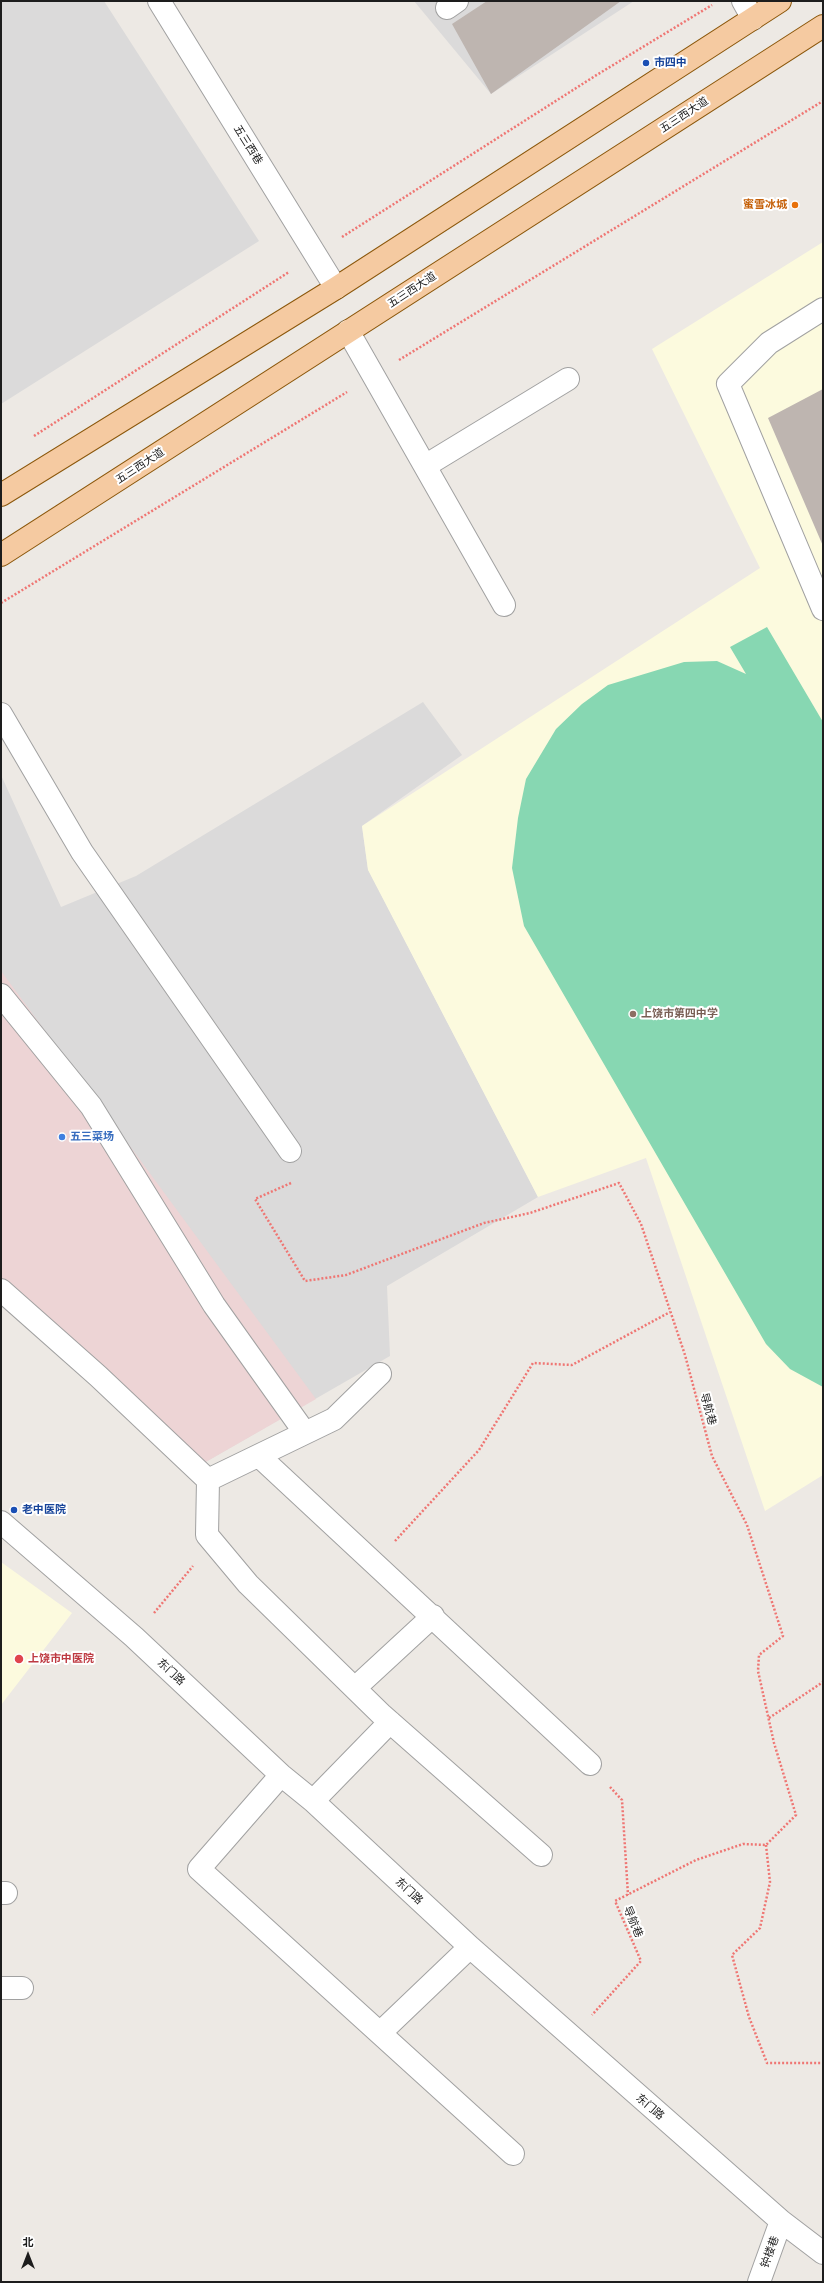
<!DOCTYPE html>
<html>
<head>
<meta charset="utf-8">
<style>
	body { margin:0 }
	#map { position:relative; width:824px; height:2283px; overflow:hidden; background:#ede9e4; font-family:Raleway,"Noto Sans SC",sans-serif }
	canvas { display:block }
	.frame { position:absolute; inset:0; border:2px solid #1d1d1d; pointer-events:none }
	.north { position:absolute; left:8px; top:2235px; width:40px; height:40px; -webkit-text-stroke:3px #fff; paint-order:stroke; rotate:0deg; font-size:11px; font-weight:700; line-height:16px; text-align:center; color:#1d1d1d }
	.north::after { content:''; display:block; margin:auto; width:14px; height:18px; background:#1d1d1d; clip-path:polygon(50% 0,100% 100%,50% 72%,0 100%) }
</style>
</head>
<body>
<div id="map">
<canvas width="824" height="2283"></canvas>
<div class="frame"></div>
<div class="north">北</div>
</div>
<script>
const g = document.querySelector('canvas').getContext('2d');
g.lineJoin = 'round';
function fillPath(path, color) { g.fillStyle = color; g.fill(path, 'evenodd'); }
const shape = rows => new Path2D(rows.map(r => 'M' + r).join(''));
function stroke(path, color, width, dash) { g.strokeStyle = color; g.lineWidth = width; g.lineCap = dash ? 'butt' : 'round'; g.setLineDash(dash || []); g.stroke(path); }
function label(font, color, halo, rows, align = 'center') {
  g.font = font + ' Raleway,"Noto Sans SC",sans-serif'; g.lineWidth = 4; g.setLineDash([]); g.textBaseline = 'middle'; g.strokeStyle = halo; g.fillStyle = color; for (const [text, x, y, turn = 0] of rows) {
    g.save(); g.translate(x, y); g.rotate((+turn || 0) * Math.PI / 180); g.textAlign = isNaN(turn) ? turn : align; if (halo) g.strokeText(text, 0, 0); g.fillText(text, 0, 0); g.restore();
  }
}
fillPath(shape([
	[1,1,104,1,259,241,1,404],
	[414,1,634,1,491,94],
	[423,702,462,755,362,826,368,869,538,1197,387,1286,390,1356,190,1471,1,1303,1,775,61,907,136,876]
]), '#dbdada');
fillPath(shape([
	[1,971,316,1399,190,1471,1,1303]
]), '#edd4d5');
fillPath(shape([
	[823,242,823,1475,765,1511,646,1158,538,1197,368,870,362,826,760,568,652,349],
	[1,1562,72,1613,1,1705]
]), '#fcfade');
fillPath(shape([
	[767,627,823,722,823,1387,790,1369,766,1344,524,926,512,868,518,818,526,779,556,729,582,704,608,685,684,662,717,661,746,674,730,647]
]), '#87d7b2');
fillPath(shape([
	[487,1,621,1,491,94,452,24],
	[823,389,823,546,768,418]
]), '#beb5b0');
const minor = shape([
	[159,1,336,288],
	[743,1,753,19],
	[447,8,457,1],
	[823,309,769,343,728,384,823,609],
	[348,331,504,605],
	[425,466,568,379],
	[1,714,82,852,290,1151],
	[1,995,91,1106,214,1305,305,1433],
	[1,1290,98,1376,208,1480,207,1535,248,1584,382,1715,541,1855],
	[259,1456,590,1764],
	[208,1480,334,1419,380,1374],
	[1,1522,134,1637,281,1775,313,1801,470,1947,781,2221,823,2253],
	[355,1688,433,1616],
	[281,1775,199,1869,513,2154],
	[313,1801,390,1722],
	[1,1893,6,1893],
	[1,1988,22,1988],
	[380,2033,470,1947],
	[759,2282,781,2221]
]);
const major = shape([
	[1,495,336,288,780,1],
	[1,555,823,26]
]);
stroke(minor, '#a1a1a1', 24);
stroke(major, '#8b570b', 24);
stroke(shape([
	[342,237,595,76,712,5],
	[399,360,823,101],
	[34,436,289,272],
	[1,603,347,392],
	[291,1183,255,1199,305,1281,346,1275,484,1223,530,1213,619,1183,641,1224,685,1355,712,1456,747,1525,783,1636,759,1655,758,1671,774,1743,796,1815,766,1845,743,1844,696,1860,615,1901,641,1961,592,2015],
	[395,1541,479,1450,533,1363,572,1365,670,1312],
	[154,1613,193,1566],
	[769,1718,823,1682],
	[610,1787,622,1800,628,1895],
	[766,1845,770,1882,760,1928,732,1955,749,2017,767,2063,823,2063]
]), '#ef7673', 2.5, [2, 2]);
stroke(minor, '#fff', 22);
stroke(major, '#f5caa1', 22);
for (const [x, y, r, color] of [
	[646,63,4,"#1a4fb4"],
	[795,205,4,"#e8710a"],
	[633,1014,4,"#8d6e63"],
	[62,1137,4,"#3f7fe0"],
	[14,1510,4,"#1a4fb4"],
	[19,1659,5,"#e0444e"]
]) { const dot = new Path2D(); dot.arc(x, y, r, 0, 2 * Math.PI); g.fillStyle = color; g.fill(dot); stroke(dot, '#fff', 1.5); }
label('bold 11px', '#164399', '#fff', [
	["市四中",654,63],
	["老中医院",22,1510]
], 'left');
label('11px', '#1d1d1d', '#fff', [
	["五三西大道",684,115,-33],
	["五三西巷",248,145,58],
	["五三西大道",412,290,-33],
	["五三西大道",140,466,-33],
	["导航巷",708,1409,75],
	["东门路",171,1672,43],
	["东门路",409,1891,43],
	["导航巷",633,1922,67],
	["东门路",650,2107,41],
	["钟楼巷",770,2252,-70]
]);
label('bold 11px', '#c56008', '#fff', [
	["蜜雪冰城",787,205]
], 'right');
label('bold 11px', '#785e54', '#fff', [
	["上饶市第四中学",641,1014]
], 'left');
label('bold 11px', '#366cbe', '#fff', [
	["五三菜场",70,1137]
], 'left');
label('bold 11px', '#be3a42', '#fff', [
	["上饶市中医院",28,1659]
], 'left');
</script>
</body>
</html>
